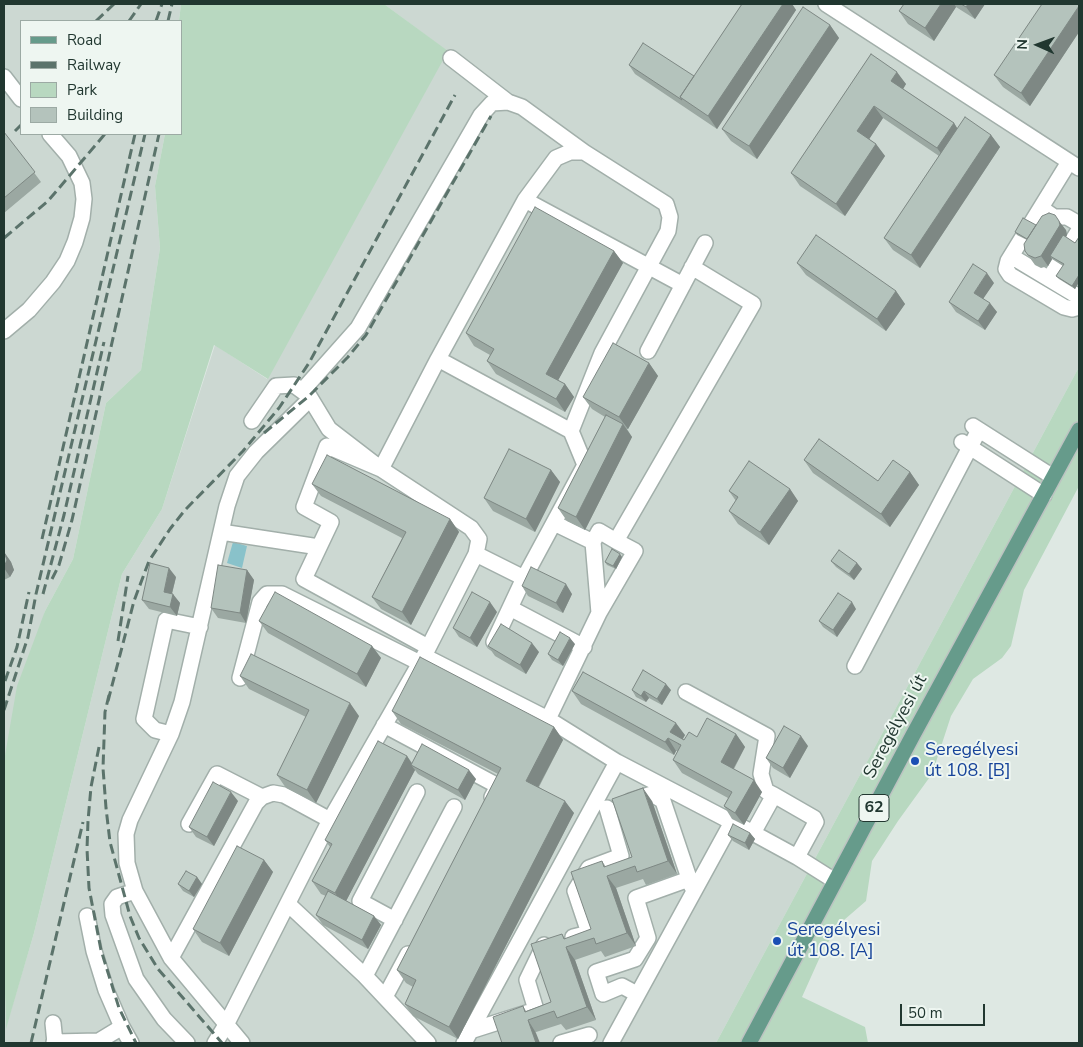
<!DOCTYPE html>
<html>
<head>
<meta charset="utf-8">
<style>
	body { margin:0 }
	#map { position:relative; width:1083px; height:1047px; overflow:hidden; background:#dee8e3; font-family:"Nunito Sans",sans-serif }
	canvas { display:block }
	.frame { position:absolute; inset:0; border:5px solid #213730; pointer-events:none }
	.legend { position:absolute; left:20px; top:20px; width:162px; height:115px; box-sizing:border-box; background:#eef6f1; border:1px solid #9caaa4; margin:0; padding:6px 9px; list-style:none; font-size:15px; color:#213730 }
	.legend li { display:flex; align-items:center; gap:10px; height:25px }
	.legend b { width:25px; border:1px solid #9caaa4 }
	.north { position:absolute; left:1013px; top:20px; width:50px; height:50px; -webkit-text-stroke:4px #eef6f1; paint-order:stroke; rotate:272deg; font-size:14px; font-weight:700; line-height:20px; text-align:center; color:#213730 }
	.north::after { content:''; display:block; margin:auto; width:18px; height:22px; background:#213730; clip-path:polygon(50% 0,100% 100%,50% 72%,0 100%) }
	.scale { position:absolute; left:900px; top:1004px; width:85px; height:22px; box-sizing:border-box; border:2px solid #213730; border-top:0; padding-left:6px; font-size:15px; line-height:18px; white-space:nowrap; color:#213730; -webkit-text-stroke:4px #eef6f1; paint-order:stroke }
</style>
</head>
<body>
<div id="map">
<canvas width="1083" height="1047"></canvas>
<div class="frame"></div>
<ul class="legend">
<li><b style="height:6px;background:#669b8b"></b>Road</li>
<li><b style="height:6px;background:#5b736b"></b>Railway</li>
<li><b style="height:14px;background:#b8d8c0"></b>Park</li>
<li><b style="height:14px;background:#b4c3bc"></b>Building</li>
</ul>
<div class="north">N</div>
<div class="scale">50 m</div>
</div>
<script>
const g = document.querySelector('canvas').getContext('2d');
g.lineJoin = 'round';
function fillPath(path, color) { g.fillStyle = color; g.fill(path, 'evenodd'); }
const shape = rows => new Path2D(rows.map(r => 'M' + r).join(''));
function stroke(path, color, width, dash) { g.strokeStyle = color; g.lineWidth = width; g.lineCap = dash ? 'butt' : 'round'; g.setLineDash(dash || []); g.stroke(path); }
function label(font, color, halo, rows, align = 'center') {
  g.font = font + ' "Nunito Sans",sans-serif'; g.lineWidth = 4; g.setLineDash([]); g.textBaseline = 'middle'; g.strokeStyle = halo; g.fillStyle = color; for (const [text, x, y, turn = 0] of rows) {
    g.save(); g.translate(x, y); g.rotate((+turn || 0) * Math.PI / 180); g.textAlign = isNaN(turn) ? turn : align; if (halo) g.strokeText(text, 0, 0); g.fillText(text, 0, 0); g.restore();
  }
}
fillPath(shape([
	[4,4,181,4,179,21,21,21,21,134,165,134,155,186,160,248,141,370,106,403,73,559,45,611,4,761],
	[384,4,1079,4,1079,367,716,1043,4,1043,4,958,6,1027,34,933,122,574,162,509,215,345,267,379,447,51]
]), '#ccd8d2');
fillPath(shape([
	[181,4,384,4,448,51,268,379,214,345,162,509,122,574,34,933,6,1029,4,958,4,761,17,686,45,611,73,559,106,403,141,370,160,248,155,186,165,134,181,134,181,21,179,21],
	[1079,367,1079,486,1024,590,1011,646,1002,658,973,679,951,716,932,774,898,821,872,861,866,901,844,920,824,948,802,997,865,1027,868,1043,716,1043]
]), '#b8d8c0');
fillPath(shape([
	[233,542,247,546,242,568,227,563]
]), '#89c2ca');
const minor = shape([
	[826,4,1079,168],
	[451,58,508,102],
	[4,77,21,99],
	[1069,162,1008,261,1006,269,1010,275,1064,307,1072,309,1079,307],
	[525,200,683,285],
	[1041,208,1054,217,1067,217,1079,224],
	[1011,256,1079,297],
	[1049,279,1079,230],
	[4,331,29,310,53,282,67,261,75,242,82,218,84,199,82,183,69,156,50,134],
	[648,351,705,243],
	[438,359,571,431,585,465,524,578,494,642],
	[302,391,358,328,481,115,492,103,508,102,522,107,584,152],
	[973,426,1053,477],
	[962,442,1044,495],
	[554,523,593,542,599,613],
	[221,532,319,547],
	[593,542,599,531,616,541],
	[476,554,524,578],
	[510,608,584,647],
	[428,647,304,579,331,522,304,507,327,446,381,469,438,359,525,200,556,158,570,152,584,152,666,204,670,217,668,231,602,353,571,431],
	[424,656,548,719,617,762,753,833],
	[855,666,979,430],
	[240,678,260,602,267,594,282,594,420,663],
	[686,692,767,736,761,774,766,791,774,795],
	[548,719,599,613,635,551,616,541,753,304,692,267],
	[384,725,498,786,492,797],
	[171,734,155,730,144,719,166,620,200,627],
	[630,801,652,794,663,801,692,887],
	[189,824,217,774,262,797],
	[797,857,816,822,814,818,774,795,753,833,797,857,835,881],
	[135,891,117,897,112,904,113,915,136,979,164,1019,187,1043],
	[288,904,365,976,428,1043],
	[87,916,94,951,106,990,122,1027,131,1043],
	[395,920,360,901,417,792],
	[573,937,589,933,575,891,589,868,621,856,607,808],
	[171,958,256,803,262,797,273,793,284,795,330,820],
	[365,976,454,807],
	[637,994,622,986,603,994,596,972,635,959,648,938,636,898,689,879],
	[385,997,408,954],
	[53,1023,55,1043],
	[470,1031,536,1010,527,980,544,945],
	[54,1042,99,1041,122,1027],
	[215,1043,226,1025,330,820,424,656,476,554,479,539,471,528,381,469,329,429,309,396,294,385,276,386,252,421],
	[242,1043,171,958,135,891,127,863,126,834,130,820,171,734,182,702,227,506,237,476,256,452,310,399],
	[464,1043,617,762],
	[561,1043,589,1035],
	[611,1043,732,822]
]);
const major = shape([
	[749,1043,913,735,1079,430]
]);
stroke(minor, '#a2afaa', 18);
stroke(major, '#bcc3c1', 18);
stroke(minor, '#fff', 15);
stroke(major, '#669b8b', 15);
stroke(shape([
	[96,21,114,4],
	[129,21,141,4],
	[156,21,162,4],
	[168,21,172,4],
	[15,131,21,125],
	[4,238,48,201,105,134],
	[264,433,309,396,348,357,366,335,491,116],
	[42,539,135,134],
	[52,579,59,565,72,520,159,134],
	[43,594,64,515,104,342],
	[118,641,128,576],
	[5,681,17,647,29,592],
	[109,695,105,712,103,768,106,808,110,842,130,916,139,938,158,969,222,1043],
	[108,701,134,601,149,561,170,529,185,510,243,451,279,408,309,363,455,95],
	[4,710,28,637,36,594,145,134],
	[99,747,91,787,88,821,87,849,89,888,101,950,119,1008,136,1043],
	[31,1043,83,822]
]), '#5b736b', 3, [10, 5]);
fillPath(shape([
	[742,4,792,4,796,10,717,129,635,74,629,65,694,76],
	[904,4,985,4,975,19,956,7,934,41,908,24,899,11],
	[1079,4,1079,32,1030,106,1003,87,994,75],
	[830,25,839,38,757,159,731,141,722,129],
	[871,54,906,84,903,89,954,123,957,128,991,135,1000,147,920,268,893,250,884,238,939,156,883,118,869,139,876,144,885,156,845,216,800,186,791,173],
	[4,132,41,182,4,213],
	[1036,225,1066,230,1067,235,1066,237,1075,243,1079,237,1079,282,1075,289,1059,279,1056,276,1063,266,1052,259,1048,266,1041,268,1035,265,1025,251,1027,240,1017,235,1015,232],
	[614,251,623,263,558,380,565,384,574,397,565,412,496,374,487,361,490,355,474,346,466,333],
	[797,263,896,291,905,304,886,331,806,275],
	[994,283,983,298,997,312,985,330,956,312,949,302],
	[649,363,658,376,628,429,627,429,632,437,585,530,567,521,558,508,605,417,592,409,583,397],
	[804,460,878,481,910,472,919,485,890,527,813,473],
	[551,470,560,482,535,532,493,511,484,498],
	[312,484,450,519,459,532,411,625,381,609,372,597,402,538,321,496],
	[790,489,798,501,769,545,738,524,729,511,736,501,729,491],
	[4,552,11,562,14,570,10,577,4,580],
	[622,557,616,569,607,565,605,562],
	[831,561,857,563,862,569,854,580,836,567],
	[247,570,254,580,246,623,218,618,211,608],
	[176,577,172,594,180,603,177,616,149,609,142,600],
	[522,586,572,594,563,613,528,596],
	[856,609,837,637,823,627,819,621],
	[497,612,477,647,459,637,453,628],
	[259,621,372,646,381,658,366,687,268,633],
	[575,644,563,666,552,660,548,654],
	[488,646,539,652,526,674,495,656],
	[240,676,359,716,316,803,286,788,277,775,306,717,249,689],
	[632,690,671,690,662,705,649,698,646,702,636,697],
	[572,691,685,735,683,739,684,740,697,737,736,734,745,747,734,769,762,792,744,825,732,819,724,806,728,798,682,773,673,760,678,751,676,751,674,755,581,704],
	[392,711,554,727,563,740,539,787,574,813,458,1039,413,1016,405,1004,413,987,406,983,397,970,498,774,401,724],
	[808,746,790,778,773,768,766,758],
	[407,756,412,763,476,779,465,800,418,774,415,770,346,901,374,916,381,925,368,949,323,925,316,915,326,896,321,894,312,881,330,847,325,840],
	[238,801,214,846,196,837,189,827],
	[652,801,677,874,646,885,643,879,616,888,636,946,605,957,601,951,575,960,596,1020,566,1030,561,1024,502,1043,523,1006,526,1011,551,1002,562,934,565,939,591,929,602,861,606,867,632,857],
	[750,833,755,839,749,850,733,841,728,835],
	[264,860,273,872,229,956,202,942,193,929],
	[197,877,202,884,194,897,183,891,178,884]
]), '#9ba8a2');
fillPath(shape([
	[783,4,792,4,796,10,717,129,708,116],
	[941,4,954,4,956,7,934,41,925,28],
	[968,4,985,4,975,19,966,7],
	[1079,6,1079,32,1030,106,1021,93],
	[830,25,839,38,757,159,749,146],
	[897,72,906,84,900,94,891,81],
	[874,106,883,118,866,144,857,131],
	[954,123,962,136,946,160,937,148],
	[991,135,1000,147,920,268,911,255],
	[876,144,885,156,845,216,836,204],
	[1059,221,1066,230,1067,235,1053,258,1050,256,1052,259,1048,266,1041,256],
	[614,251,623,263,555,386,546,374],
	[987,273,994,283,981,302,974,293],
	[1079,275,1079,282,1075,289,1072,286],
	[896,291,905,304,886,331,877,319],
	[990,303,997,312,985,330,978,321],
	[649,363,658,376,628,429,619,417],
	[565,384,574,397,565,412,556,399],
	[623,424,632,437,585,530,576,517],
	[551,470,560,482,535,532,526,519],
	[910,472,919,485,890,527,881,514],
	[790,489,798,501,769,545,760,532],
	[450,519,459,532,411,625,402,612],
	[4,552,11,562,14,570,10,577,4,568],
	[620,554,622,557,616,569,613,566],
	[857,563,862,569,854,580,849,574],
	[169,568,176,577,170,601,164,592],
	[247,570,254,580,246,623,240,613],
	[566,584,572,594,563,613,556,603],
	[173,594,180,603,177,616,170,607],
	[490,602,497,612,477,647,470,638],
	[852,602,856,609,837,637,833,630],
	[570,638,575,644,563,666,558,660],
	[532,643,539,652,526,674,520,665],
	[372,646,381,658,366,687,357,674],
	[666,684,671,690,662,705,657,699],
	[644,691,649,698,646,702,641,696],
	[350,703,359,716,316,803,307,790],
	[676,723,685,735,679,745,670,732],
	[554,727,563,740,535,793,526,781],
	[736,734,745,747,730,775,721,762],
	[801,736,808,746,790,778,783,768],
	[668,738,676,751,674,755,665,742],
	[407,756,414,767,411,765,415,770,344,905,335,893],
	[469,770,476,779,465,800,458,790],
	[754,780,762,792,744,825,735,813],
	[643,788,652,801,677,874,668,861],
	[231,792,238,801,214,846,207,837],
	[565,801,574,813,458,1039,449,1027],
	[750,833,755,839,749,850,745,843],
	[264,860,273,872,229,956,220,943],
	[607,876,616,888,636,946,627,933],
	[197,877,202,884,194,897,189,891],
	[374,916,381,925,368,949,362,940],
	[566,947,575,960,596,1020,587,1007],
	[528,1020,536,1033,540,1043,536,1043]
]), '#7e8884');
const building = shape([
	[742,4,783,4,708,116,680,97,742,4],
	[904,4,941,4,925,28,899,11,904,4],
	[961,4,968,4,966,7,961,4],
	[1042,4,1079,4,1079,6,1021,93,994,75,1042,4],
	[803,7,830,25,749,146,722,129,803,7],
	[643,43,694,76,680,97,682,100,629,65,643,43],
	[871,54,897,72,891,81,954,123,937,148,874,106,857,131,876,144,836,204,791,173,871,54],
	[965,117,991,135,911,255,884,238,965,117],
	[4,132,35,172,4,198,4,132],
	[535,207,614,251,546,374,565,384,556,399,487,361,494,349,466,333,535,207],
	[1049,213,1055,215,1059,221,1060,225,1041,256,1035,258,1028,255,1025,251,1024,244,1042,216,1049,213],
	[1023,218,1036,225,1027,239,1015,232,1023,218],
	[816,235,896,291,877,319,797,263,816,235],
	[1063,235,1075,243,1079,237,1079,275,1072,286,1056,276,1064,264,1050,256,1063,235],
	[973,264,987,273,974,293,990,303,978,321,949,302,973,264],
	[613,343,649,363,619,417,583,397,613,343],
	[606,415,623,424,576,517,558,508,606,415],
	[819,439,878,481,893,460,910,472,881,514,804,460,819,439],
	[509,449,551,470,526,519,484,498,509,449],
	[327,455,450,519,402,612,372,597,406,532,312,484,327,455],
	[749,461,790,489,760,532,729,511,738,497,729,491,749,461],
	[612,549,620,554,613,566,605,562,612,549],
	[839,550,857,563,849,574,831,561,839,550],
	[4,552,7,560,4,567,4,552],
	[150,563,169,568,164,592,173,594,170,607,142,600,150,563],
	[218,565,247,570,240,613,211,608,218,565],
	[531,567,566,584,556,603,522,586,531,567],
	[275,592,372,646,357,674,259,621,275,592],
	[472,592,490,602,470,638,453,628,472,592],
	[838,593,852,602,833,630,819,621,838,593],
	[501,624,532,643,520,665,488,646,501,624],
	[560,632,570,638,558,660,548,654,560,632],
	[251,654,350,703,307,790,277,775,309,710,240,676,251,654],
	[420,657,554,727,526,781,565,801,449,1027,405,1004,416,980,397,970,501,768,392,711,420,657],
	[643,670,666,684,657,699,644,691,641,696,632,690,643,670],
	[583,672,676,723,670,732,684,740,689,732,697,737,707,718,736,734,721,762,754,780,735,813,724,806,732,792,673,760,681,745,668,738,665,742,572,691,583,672],
	[784,726,801,736,783,768,766,758,784,726],
	[378,741,407,756,335,893,312,881,332,844,325,840,378,741],
	[422,744,469,770,458,790,411,765,422,744],
	[213,782,231,792,207,837,189,827,213,782],
	[643,788,668,861,637,872,635,866,607,876,627,933,596,944,594,938,566,947,587,1007,557,1018,554,1011,528,1020,536,1043,502,1043,493,1017,523,1006,525,1012,551,1002,531,944,562,934,564,939,591,929,571,872,602,861,604,867,632,857,612,799,643,788],
	[733,824,750,833,745,843,728,835,733,824],
	[237,846,264,860,220,943,193,929,237,846],
	[186,871,197,877,189,891,178,884,186,871],
	[328,891,374,916,362,940,316,915,328,891]
]);
fillPath(building, '#b4c3bc');
stroke(building, '#7e8884', 1);
for (const [x, y, r, color] of [
	[915,761,5,"#1a4fb4"],
	[777,941,5,"#1a4fb4"]
]) { const dot = new Path2D(); dot.arc(x, y, r, 0, 2 * Math.PI); g.fillStyle = color; g.fill(dot); stroke(dot, '#eef6f1', 2); }
for (const [x, y, w] of [
	[874,808,30]
]) { const box = new Path2D(); box.roundRect(x - w / 2, y - 13.5, w, 27, 4); g.fillStyle = '#eef6f1'; g.fill(box); stroke(box, '#213730', 1); }
label('bold 16px', '#213730', null, [
	["62",874,808]
]);
label('18px', '#213730', '#eef6f1', [
	["Seregélyesi út",896,727,-62]
]);
label('18px', '#164399', '#eef6f1', [
	["Seregélyesi",925,751],
	["út 108. [B]",925,772],
	["Seregélyesi",787,931],
	["út 108. [A]",787,952]
], 'left');
</script>
</body>
</html>
